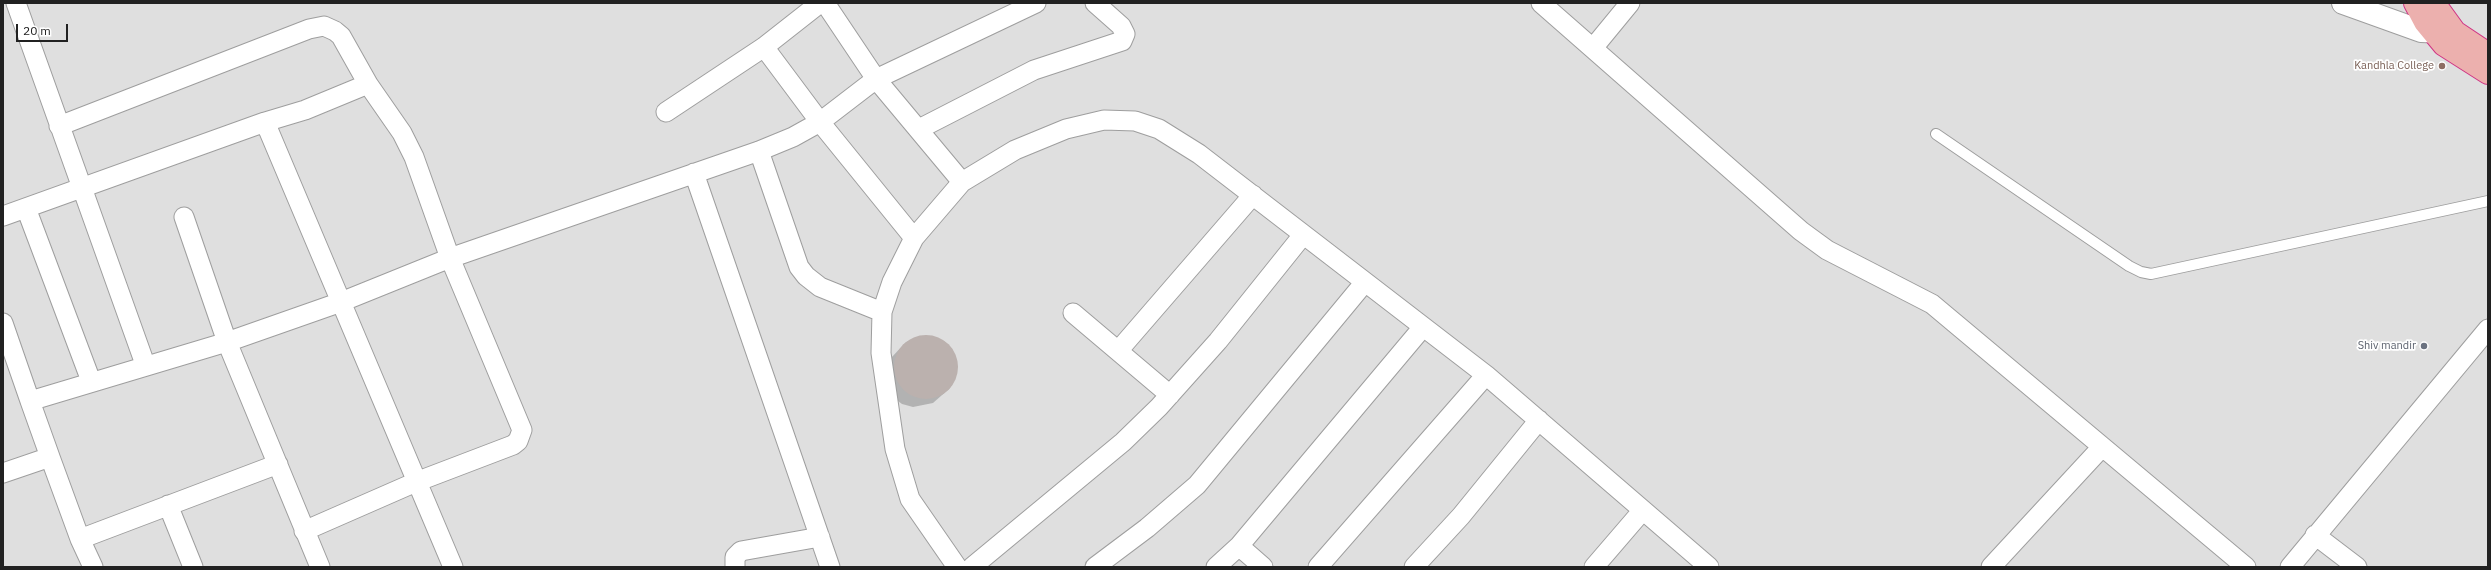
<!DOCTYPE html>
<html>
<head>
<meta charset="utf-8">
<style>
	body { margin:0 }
	#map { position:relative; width:2491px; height:570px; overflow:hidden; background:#f1ede9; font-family:"IBM Plex Sans",sans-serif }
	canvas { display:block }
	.frame { position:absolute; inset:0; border:4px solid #212121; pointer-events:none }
	.scale { position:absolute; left:16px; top:24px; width:52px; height:18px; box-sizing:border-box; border:2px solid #212121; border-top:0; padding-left:5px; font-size:12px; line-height:14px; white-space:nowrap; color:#212121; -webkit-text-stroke:3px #fff; paint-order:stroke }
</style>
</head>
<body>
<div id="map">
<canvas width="2491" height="570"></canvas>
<div class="frame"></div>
<div class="scale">20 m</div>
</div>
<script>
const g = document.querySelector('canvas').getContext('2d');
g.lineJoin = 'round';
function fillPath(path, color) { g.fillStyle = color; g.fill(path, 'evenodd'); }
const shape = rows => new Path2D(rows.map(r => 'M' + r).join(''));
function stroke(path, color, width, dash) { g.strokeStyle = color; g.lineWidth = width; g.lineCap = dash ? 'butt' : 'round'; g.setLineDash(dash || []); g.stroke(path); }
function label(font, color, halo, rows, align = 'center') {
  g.font = font + ' "IBM Plex Sans",sans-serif'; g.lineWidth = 3.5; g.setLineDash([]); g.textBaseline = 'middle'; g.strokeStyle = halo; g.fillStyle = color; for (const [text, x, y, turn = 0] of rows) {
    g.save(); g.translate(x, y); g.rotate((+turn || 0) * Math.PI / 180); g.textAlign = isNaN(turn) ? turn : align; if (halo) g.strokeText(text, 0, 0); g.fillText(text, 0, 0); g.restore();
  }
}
fillPath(shape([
	[3,3,2488,3,2488,567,3,567]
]), '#dfdfdf');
fillPath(shape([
	[925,336,944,341,952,349,956,358,955,378,950,388,933,403,913,407,902,404,894,398,891,358,906,342]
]), '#0003');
fillPath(shape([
	'894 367a32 32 0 1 1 64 0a32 32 0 1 1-64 0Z'
]), '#bbb1ae');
const service = shape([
	[1936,134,2129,266,2141,272,2151,274,2488,201]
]);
const minor = shape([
	[16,3,145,364],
	[825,3,876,79,962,182],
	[1541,3,1801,231,1827,250,1932,304,2246,567],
	[764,47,820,122,876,79,1036,3],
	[1593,48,1630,3],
	[666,112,764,47,820,3],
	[265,122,453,567],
	[59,126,309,29,324,26,335,31,341,36,368,84],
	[919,129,1034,70,1122,41,1125,34,1121,26,1095,3],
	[759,151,799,267,806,276,820,287,882,312],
	[694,173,830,567],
	[26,208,91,381],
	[3,216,265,122,305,110,368,84,402,133,414,157,450,258,522,430,518,441,513,445,416,482,304,531],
	[184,217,227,342,320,567],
	[1073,313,1170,395],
	[3,323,30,401],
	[1118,351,1253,195],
	[50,457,80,539,93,567],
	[3,473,50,457,30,401,227,342,341,302,450,258,759,151,793,137,820,122,914,238],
	[168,505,193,567],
	[2315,535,2357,567],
	[80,539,278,464],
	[1239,546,1263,567],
	[735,567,735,557,741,551,820,537],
	[957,567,910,499,895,449,881,353,882,312,892,282,914,238,962,182,1015,150,1066,129,1104,120,1135,121,1159,129,1199,154,1486,375,1709,567],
	[972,567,1123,442,1159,407,1218,341,1303,235],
	[1095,567,1147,528,1197,485,1365,282],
	[1216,567,1239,546,1423,327],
	[1318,567,1486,375],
	[1414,567,1461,516,1539,420],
	[1594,567,1643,510],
	[1991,567,2102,447],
	[2290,567,2488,329]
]);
const tertiary = shape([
	[2343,3,2421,31,2445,32]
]);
const trunk = shape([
	[2415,3,2425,22,2444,45,2488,73],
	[2434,3,2455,32,2488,54]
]);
stroke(service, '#9e9e9e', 12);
stroke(minor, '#9e9e9e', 21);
stroke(tertiary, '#9e9e9e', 24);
stroke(trunk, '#d03585', 24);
stroke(service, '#fff', 10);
stroke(minor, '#fff', 19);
stroke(tertiary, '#fff', 22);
stroke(trunk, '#ecb0ae', 22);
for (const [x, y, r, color] of [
	[2442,66,4,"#8d6e63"],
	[2424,346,4,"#6b7280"]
]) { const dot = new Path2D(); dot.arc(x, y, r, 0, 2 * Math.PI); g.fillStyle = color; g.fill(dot); stroke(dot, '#fff', 1.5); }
label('11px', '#785e54', '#fff', [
	["Kandhla College",2434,66]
], 'right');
label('11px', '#5b616d', '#fff', [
	["Shiv mandir",2416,346]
], 'right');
</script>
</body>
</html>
